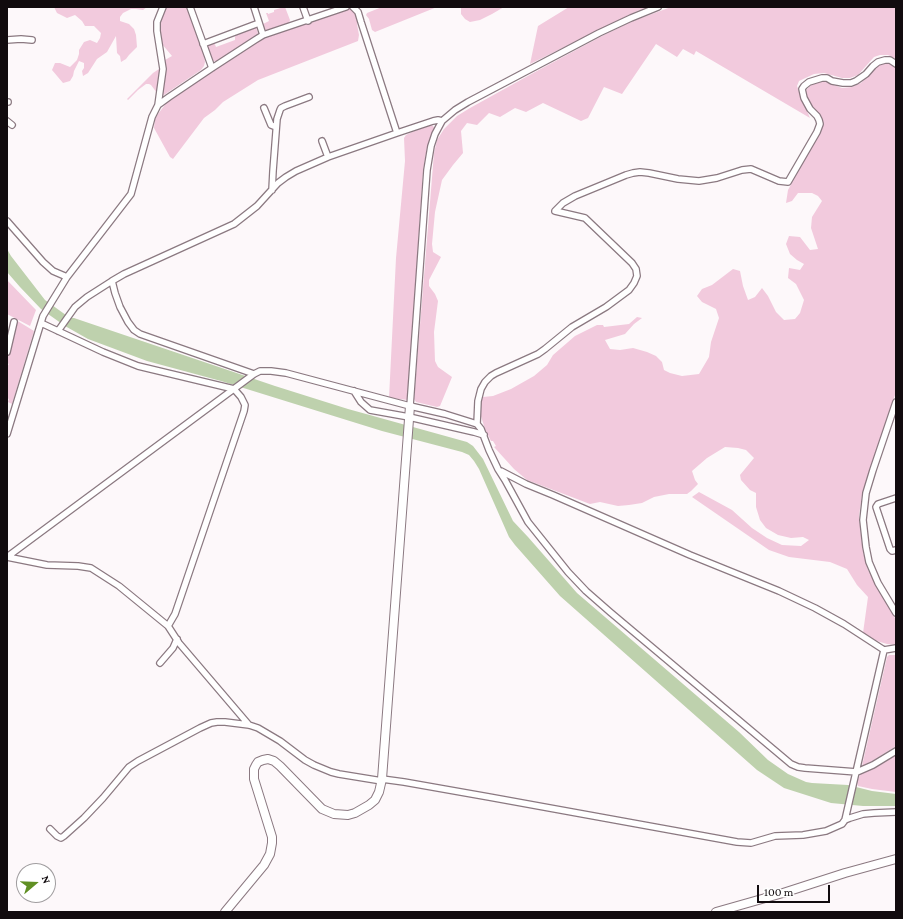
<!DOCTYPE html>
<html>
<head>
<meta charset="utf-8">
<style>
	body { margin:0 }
	#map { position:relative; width:903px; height:919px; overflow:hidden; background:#fdf8fa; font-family:"Crimson Pro",serif }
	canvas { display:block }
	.frame { position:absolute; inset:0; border:8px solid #110b0e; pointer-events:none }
	.north { position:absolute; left:16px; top:863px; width:40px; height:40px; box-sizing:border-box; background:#fff; border:1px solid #a09d9f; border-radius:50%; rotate:71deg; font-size:11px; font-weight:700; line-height:16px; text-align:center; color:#110b0e }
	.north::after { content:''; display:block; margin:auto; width:14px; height:18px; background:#608f23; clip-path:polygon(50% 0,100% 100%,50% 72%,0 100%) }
	.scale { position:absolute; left:757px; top:885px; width:73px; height:18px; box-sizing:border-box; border:2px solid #110b0e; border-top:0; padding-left:5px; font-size:12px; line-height:14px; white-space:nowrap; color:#110b0e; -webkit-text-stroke:3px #fff; paint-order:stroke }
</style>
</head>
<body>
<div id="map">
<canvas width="903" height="919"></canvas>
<div class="frame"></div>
<div class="north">N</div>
<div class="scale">100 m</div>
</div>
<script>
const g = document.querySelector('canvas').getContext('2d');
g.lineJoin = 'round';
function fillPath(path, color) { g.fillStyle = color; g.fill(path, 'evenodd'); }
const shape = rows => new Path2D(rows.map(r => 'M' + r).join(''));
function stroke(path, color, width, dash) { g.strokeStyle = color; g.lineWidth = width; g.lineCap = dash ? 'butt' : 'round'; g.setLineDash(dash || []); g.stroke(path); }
fillPath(shape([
	[54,7,147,7,143,10,136,9,131,9,123,13,120,17,120,21,129,24,134,29,136,35,137,47,129,55,126,59,121,62,120,56,117,53,116,36,107,52,97,59,88,73,83,76,82,71,84,68,84,63,79,61,74,71,73,76,70,81,63,83,52,70,55,63,60,63,70,67,77,60,79,54,79,50,84,42,90,40,97,43,100,38,101,33,94,26,85,26,82,21,75,15,67,18,57,13],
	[166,7,188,7,190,15,204,54,205,62,204,66,201,70,161,97,165,77,166,69,165,60,172,56,162,44,160,36,159,22],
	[284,7,285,7,290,20,289,23,287,25,266,32,263,24,269,21,266,13,268,13,268,14,274,12,274,10],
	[382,7,437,7,375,32,372,30,369,19,366,15,367,13],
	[461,7,504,7,492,14,480,20,470,22,465,19,461,14],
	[569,7,648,7,637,11,530,64,538,26],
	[671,7,896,7,896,59,888,55,880,55,874,57,858,75,850,78,842,78,824,73,814,74,799,81,797,86,800,94,810,118,696,51,694,55,683,49,677,57,656,44,622,94,604,87,588,118,581,121,543,103,526,112,515,108,500,117,489,113,477,125,467,123,461,131,463,153,453,165,442,180,435,212,432,244,433,252,441,257,429,280,429,286,435,294,438,301,434,332,435,361,438,367,452,377,440,406,437,407,416,402,414,399,434,153,437,140,444,129,457,116,470,108,535,72,602,36,633,21],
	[347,8,352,8,355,11,358,19,357,24,359,35,358,41,258,80,223,102,215,110,204,118,173,159,170,157,154,128,155,119,158,114,167,102,256,41],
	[256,27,258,33,257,35,217,61,212,61,206,44,214,42,216,47,235,40,235,37,236,34],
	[888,62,896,66,896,392,862,494,859,516,863,552,868,570,896,620,896,645,887,644,877,641,863,633,868,597,857,585,847,569,830,562,789,557,769,550,692,497,699,492,732,510,752,528,767,538,782,545,801,546,809,540,803,537,791,538,778,535,766,528,760,520,756,507,756,493,750,490,741,480,740,475,754,458,746,450,738,448,725,447,707,458,692,471,695,480,698,484,691,491,687,494,669,494,654,497,642,503,629,505,618,506,600,502,590,504,527,480,514,469,494,447,496,446,493,441,491,441,485,429,479,410,480,404,483,397,493,396,511,389,534,376,547,365,553,355,575,336,597,325,603,325,604,327,629,324,637,317,642,318,634,324,625,334,605,340,610,349,620,350,633,348,647,352,656,356,662,362,664,370,670,373,682,376,699,374,709,357,711,342,719,318,716,309,702,302,697,296,702,289,712,285,733,269,740,271,743,286,748,300,755,297,762,288,768,296,776,312,784,320,795,319,800,313,804,300,796,284,788,278,789,268,800,270,804,264,797,260,790,254,786,244,789,236,800,237,810,250,818,249,811,228,812,217,822,201,818,196,812,193,798,193,792,201,786,203,788,190,820,131,822,124,806,98,805,93,807,89,811,85,818,82,826,82,842,88,852,87,861,83,875,68,881,63],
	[159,69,160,69,161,72,157,93,151,85,149,84,146,84,138,90,128,100,127,99,153,73],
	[431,125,433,126,435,129,427,147,423,170,408,400,389,398,396,258,405,161,404,138,406,135,414,131,425,126],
	[7,280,36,310,30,326,7,314],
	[16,320,34,331,12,404,8,402,9,399,7,398,7,367,9,364,7,363,7,356],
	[889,655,896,655,896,746,872,761,862,766,887,657],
	[896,753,896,792,872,789,858,786,857,782,861,773]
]), '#f2cadd');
fillPath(shape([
	[7,249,11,256,45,300,70,318,74,318,275,386,348,409,467,442,473,446,483,459,513,521,528,537,577,593,739,732,768,760,788,774,806,782,812,783,848,785,872,791,896,794,896,806,863,806,831,803,784,788,757,770,560,596,515,545,509,537,479,469,474,461,469,455,462,452,382,431,221,381,147,361,88,339,65,326,41,309,20,287,7,272]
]), '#bed1ad');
const street = shape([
	[190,7,212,68],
	[254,7,263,35],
	[303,7,308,21],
	[353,7,358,12,361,22,397,133,433,121,438,120,442,121],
	[7,40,21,39,32,40],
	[203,44,259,23],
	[7,102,8,102],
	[158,105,163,69,157,31,157,22,163,7],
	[264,108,271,125,276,127],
	[7,121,12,125],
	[322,141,328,157],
	[272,190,273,171,277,119,280,110,281,108,285,106,309,97],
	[7,221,43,262,53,271,67,277,131,194,152,117,158,105,169,97,212,68,255,40,263,35,346,7],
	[58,331,75,307,87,297,112,281],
	[7,352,14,322],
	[254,374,140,334,134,330,128,322,120,307,115,293,112,281,124,274,234,224,257,206,278,183,286,177,296,171,328,157,397,133],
	[354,391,361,402,370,410,409,417,474,432,484,435],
	[896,402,873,470,866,493,863,520,866,547,869,562,878,583,896,613],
	[410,406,427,170,431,146,435,134,442,121,455,110,468,102,599,33,631,18,658,7],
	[477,424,478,401,481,389,485,382,491,376,496,373,538,354,545,349,572,327,606,307,629,290,634,283,637,276,636,269,632,263,585,218,555,211,563,203,575,196,626,175,633,173,640,172,649,173,678,179,699,181,717,178,742,170,751,169,779,181,788,182,817,132,820,124,819,120,817,116,810,109,804,98,802,89,804,86,809,82,822,78,827,78,832,81,843,83,851,83,856,81,866,74,873,66,878,62,885,60,890,60,896,64],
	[7,434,43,316,67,277],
	[501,471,526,484,553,495,690,555,779,591,815,608,844,624,884,650,896,648],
	[896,498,878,504,876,507,890,549,892,551,896,550],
	[7,557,254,374,260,371,271,371,286,373,410,406,445,414,477,424,481,429,489,450,498,469,505,480,528,522,568,572,586,591,610,612,791,764,798,767,805,768,857,772,873,765,896,751],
	[7,557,47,565,78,566,91,568,119,586,168,626,175,614,244,411,245,405,241,397,234,389,138,366,103,352,41,323],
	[168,626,179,643,249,725],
	[160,663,173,648,177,639],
	[382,779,404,782,489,797,737,842,751,843,775,836,803,835,826,831,842,824,845,820,850,818,863,814,874,813,896,812],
	[845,820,884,650],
	[50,829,57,836,61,838,64,836,84,818,103,798,129,767,138,761,200,728,211,723,217,722,225,722,249,725,258,728,280,741,305,760,314,765,331,772,339,774,382,781]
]);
const secondary = shape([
	[225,912,264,865,270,854,272,843,272,837,254,779,254,769,256,765,258,762,263,760,268,759,274,761,280,766,322,809,334,814,348,815,355,813,369,805,375,800,379,792,382,779,410,406],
	[716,912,783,893,845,873,896,859]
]);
stroke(street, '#8b7981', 8);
stroke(secondary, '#8b7981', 10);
stroke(street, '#fff', 5.5);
stroke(secondary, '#fff', 8);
</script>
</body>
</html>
